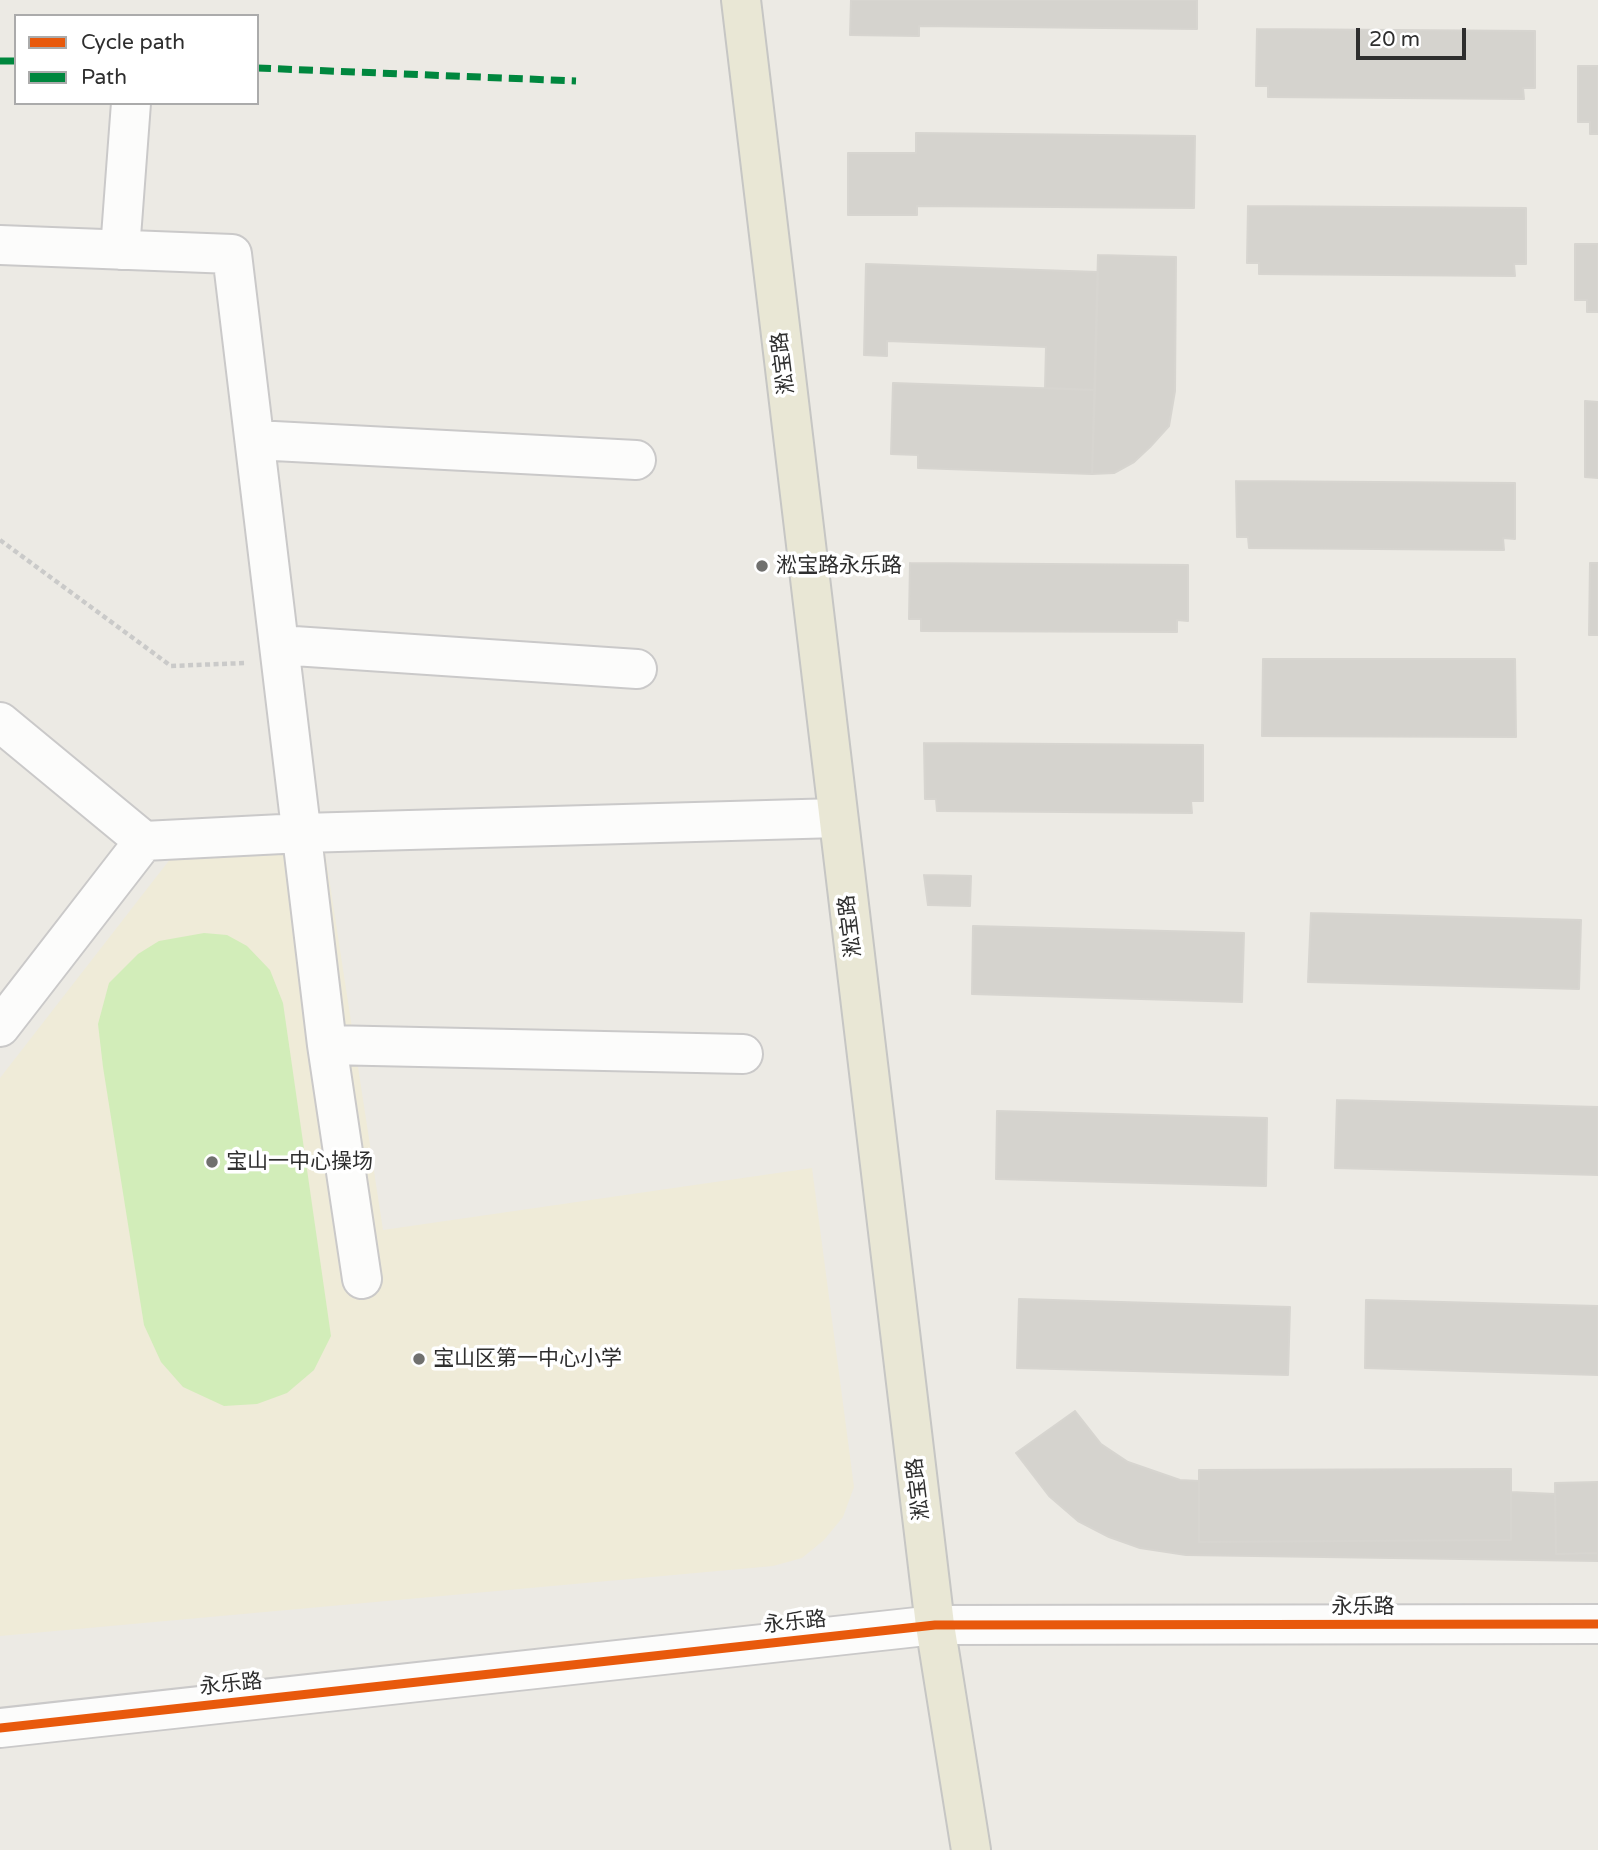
<!DOCTYPE html>
<html>
<head>
<meta charset="utf-8">
<style>
	body { margin:0 }
	#map { position:relative; width:1598px; height:1850px; overflow:hidden; background:#eceae4; font-family:"Varela Round",sans-serif }
	canvas { display:block }
	.legend { position:absolute; left:14px; top:14px; width:245px; height:91px; box-sizing:border-box; background:#fff; border:2px solid #ababab; margin:0; padding:9px 12px; list-style:none; font-size:21px; color:#2e2e2e }
	.legend li { display:flex; align-items:center; gap:14px; height:35px }
	.legend b { width:35px; border:2px solid #ababab }
	.scale { position:absolute; left:1356px; top:28px; width:110px; height:32px; box-sizing:border-box; border:4px solid #2e2e2e; border-top:0; padding-left:9px; font-size:21px; line-height:24px; white-space:nowrap; color:#2e2e2e; -webkit-text-stroke:5px #fff; paint-order:stroke }
</style>
</head>
<body>
<div id="map">
<canvas width="1598" height="1850"></canvas>
<ul class="legend">
<li><b style="height:9px;background:#e8590c"></b>Cycle path</li>
<li><b style="height:9px;background:#00873e"></b>Path</li>
</ul>
<div class="scale">20 m</div>
</div>
<script>
const g = document.querySelector('canvas').getContext('2d');
g.lineJoin = 'round';
function fillPath(path, color) { g.fillStyle = color; g.fill(path, 'evenodd'); }
const shape = rows => new Path2D(rows.map(r => 'M' + r).join(''));
function stroke(path, color, width, dash) { g.strokeStyle = color; g.lineWidth = width; g.lineCap = dash ? 'butt' : 'round'; g.setLineDash(dash || []); g.stroke(path); }
function label(font, color, halo, rows, align = 'center') {
  g.font = font + ' "Varela Round","Noto Sans SC",sans-serif'; g.lineWidth = 7; g.setLineDash([]); g.textBaseline = 'middle'; g.strokeStyle = halo; g.fillStyle = color; for (const [text, x, y, turn = 0] of rows) {
    g.save(); g.translate(x, y); g.rotate((+turn || 0) * Math.PI / 180); g.textAlign = isNaN(turn) ? turn : align; if (halo) g.strokeText(text, 0, 0); g.fillText(text, 0, 0); g.restore();
  }
}
fillPath(shape([
	[325,852,383,1230,812,1168,854,1487,843,1517,824,1540,802,1558,773,1566,0,1636,0,1078,171,858]
]), '#efebd8');
fillPath(shape([
	[204,933,227,935,247,946,270,970,283,1003,331,1336,314,1370,287,1393,257,1404,224,1406,183,1387,161,1362,144,1325,103,1067,98,1024,109,983,138,954,159,941]
]), '#d2edb9');
const building = shape([
	[851,0,1197,0,1197,29,919,26,919,36,850,35,851,0],
	[1257,29,1535,31,1535,88,1523,88,1524,99,1268,97,1268,86,1256,86,1257,29],
	[1578,66,1598,66,1598,134,1590,134,1590,122,1578,122,1578,66],
	[916,133,1195,136,1194,208,917,206,917,215,848,215,848,153,916,153,916,133],
	[1248,206,1526,208,1526,264,1514,264,1515,276,1259,274,1259,263,1247,263,1248,206],
	[1575,244,1598,244,1598,312,1587,312,1587,300,1575,300,1575,244],
	[1098,255,1176,257,1175,391,1169,426,1150,447,1134,462,1114,473,1092,474,1098,255],
	[866,264,1098,272,1095,390,1045,388,1046,347,887,341,887,356,864,355,866,264],
	[893,383,1095,390,1092,474,918,468,918,455,891,454,893,383],
	[1585,401,1598,402,1598,478,1585,477,1585,401],
	[1236,481,1515,483,1515,539,1503,538,1504,550,1249,548,1248,537,1237,537,1236,481],
	[910,563,1188,565,1188,621,1177,620,1177,632,921,631,921,619,909,619,910,563],
	[1590,563,1598,563,1598,635,1589,635,1590,563],
	[1263,659,1515,659,1516,737,1262,736,1263,659],
	[924,743,1203,745,1203,801,1191,801,1192,813,937,811,936,799,925,799,924,743],
	[924,875,971,876,970,906,928,905,924,875],
	[1311,913,1581,920,1579,989,1308,982,1311,913],
	[973,926,1244,933,1242,1002,972,994,973,926],
	[1337,1100,1598,1107,1598,1175,1335,1168,1337,1100],
	[997,1111,1267,1118,1266,1186,996,1179,997,1111],
	[1019,1299,1290,1307,1288,1375,1017,1368,1019,1299],
	[1366,1300,1598,1306,1598,1375,1365,1368,1366,1300],
	[1075,1411,1101,1444,1128,1462,1180,1480,1199,1481,1199,1542,1511,1540,1511,1492,1555,1494,1556,1554,1598,1553,1598,1561,1186,1555,1140,1548,1109,1537,1078,1521,1049,1496,1016,1453,1075,1411],
	[1511,1469,1511,1540,1199,1542,1199,1470,1511,1469],
	[1598,1482,1598,1553,1556,1554,1555,1483,1598,1482]
]);
fillPath(building, '#d5d3ce');
stroke(building, '#d7d5d0', 2);
const minor = shape([
	[0,245,232,254,327,1045,362,1279],
	[120,250,131,103],
	[255,440,636,460],
	[279,645,637,669],
	[0,722,144,841],
	[0,1027,144,841,302,833,838,818],
	[327,1045,743,1054],
	[0,1728,935,1625,1598,1624]
]);
const major = shape([
	[741,0,935,1625,971,1850]
]);
stroke(minor, '#cac9c9', 42);
stroke(major, '#c6c6c4', 42);
stroke(shape([
	[0,540,171,666,245,663]
]), '#cacac9', 4.5, [5, 3.5]);
stroke(minor, '#fcfcfb', 38);
stroke(major, '#e9e7d5', 38);
stroke(shape([
	[0,61,16,61],
	[257,68,576,81]
]), '#00873e', 7, [14, 7]);
stroke(shape([
	[0,1728,935,1625,1598,1624]
]), '#e8590c', 9);
for (const [x, y, r, color] of [
	[762,566,7,"#70706e"],
	[212,1162,7,"#70706e"],
	[419,1359,7,"#70706e"]
]) { const dot = new Path2D(); dot.arc(x, y, r, 0, 2 * Math.PI); g.fillStyle = color; g.fill(dot); stroke(dot, '#fff', 2.5); }
label('21px', '#2e2e2e', '#fff', [
	["淞宝路",784,363,-97],
	["淞宝路",851,926,-97],
	["淞宝路",919,1489,-97],
	["永乐路",1363,1607],
	["永乐路",795,1623,-6],
	["永乐路",231,1685,-6]
]);
label('21px', '#2e2e2e', '#fff', [
	["淞宝路永乐路",776,566],
	["宝山一中心操场",226,1162],
	["宝山区第一中心小学",433,1359]
], 'left');
</script>
</body>
</html>
